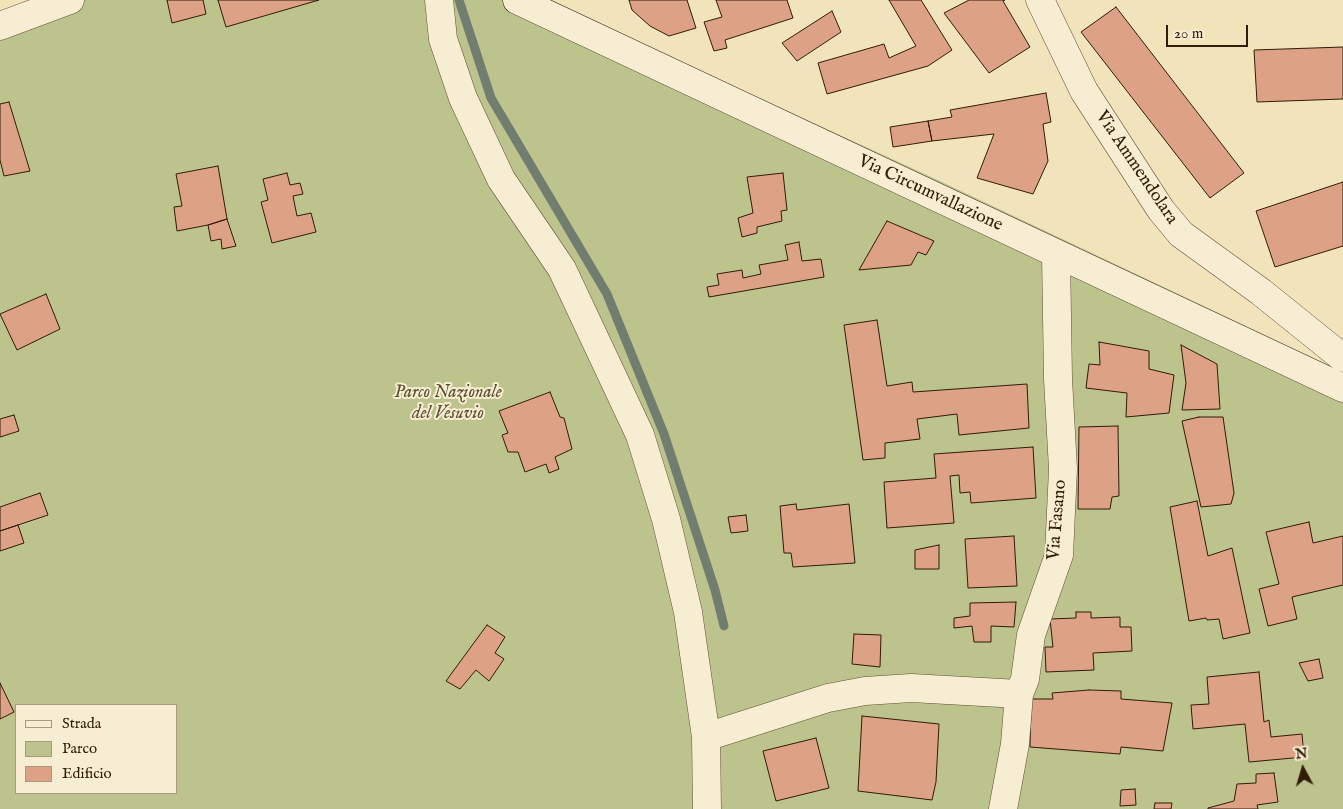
<!DOCTYPE html>
<html>
<head>
<meta charset="utf-8">
<style>
	body { margin:0 }
	#map { position:relative; width:1343px; height:809px; overflow:hidden; background:#f2e4ba; font-family:"IM FELL English",serif }
	canvas { display:block }
	.legend { position:absolute; left:15px; top:704px; width:162px; height:90px; box-sizing:border-box; background:#f7edd2; border:1px solid #a89982; margin:0; padding:6px 9px; list-style:none; font-size:15px; color:#311b09 }
	.legend li { display:flex; align-items:center; gap:10px; height:25px }
	.legend b { width:25px; border:1px solid #a89982 }
	.north { position:absolute; left:1278px; top:744px; width:50px; height:50px; -webkit-text-stroke:4px #f7edd2; paint-order:stroke; rotate:354deg; font-size:14px; font-weight:700; line-height:20px; text-align:center; color:#311b09 }
	.north::after { content:''; display:block; margin:auto; width:18px; height:22px; background:#311b09; clip-path:polygon(50% 0,100% 100%,50% 72%,0 100%) }
	.scale { position:absolute; left:1166px; top:25px; width:82px; height:22px; box-sizing:border-box; border:2px solid #311b09; border-top:0; padding-left:6px; font-size:15px; line-height:18px; white-space:nowrap; color:#311b09; -webkit-text-stroke:4px #f7edd2; paint-order:stroke }
</style>
</head>
<body>
<div id="map">
<canvas width="1343" height="809"></canvas>
<ul class="legend">
<li><b style="height:6px;background:#f7edd2"></b>Strada</li>
<li><b style="height:14px;background:#bdc38d"></b>Parco</li>
<li><b style="height:14px;background:#dda286"></b>Edificio</li>
</ul>
<div class="north">N</div>
<div class="scale">20 m</div>
</div>
<script>
const g = document.querySelector('canvas').getContext('2d');
g.lineJoin = 'round';
function fillPath(path, color) { g.fillStyle = color; g.fill(path, 'evenodd'); }
const shape = rows => new Path2D(rows.map(r => 'M' + r).join(''));
function stroke(path, color, width, dash) { g.strokeStyle = color; g.lineWidth = width; g.lineCap = dash ? 'butt' : 'round'; g.setLineDash(dash || []); g.stroke(path); }
function label(font, color, halo, rows, align = 'center') {
  g.font = font + ' "IM FELL English",serif'; g.lineWidth = 4; g.setLineDash([]); g.textBaseline = 'middle'; g.strokeStyle = halo; g.fillStyle = color; for (const [text, x, y, turn = 0] of rows) {
    g.save(); g.translate(x, y); g.rotate((+turn || 0) * Math.PI / 180); g.textAlign = isNaN(turn) ? turn : align; if (halo) g.strokeText(text, 0, 0); g.fillText(text, 0, 0); g.restore();
  }
}
fillPath(shape([
	[51,0,552,0,733,86,940,181,1343,372,1343,809,0,809,0,20],
	[16,705,176,705,176,793,16,793]
]), '#bdc38d');
stroke(shape([
	[459,0,491,98,607,294,664,434,715,590,724,626]
]), '#717d6f', 9);
const building = shape([
	[167,0,203,0,206,14,172,23,167,0],
	[218,0,319,0,226,27,218,0],
	[629,0,687,0,696,28,669,36,650,26,632,10,629,0],
	[716,0,787,0,793,18,725,40,727,48,714,51,704,22,722,17,716,0],
	[889,0,921,0,952,50,928,66,827,94,818,63,884,44,889,58,916,46,889,0],
	[969,0,1005,0,1003,1,1030,47,989,73,944,13,969,0],
	[1116,7,1244,173,1210,198,1081,32,1116,7],
	[832,11,841,32,797,61,782,43,832,11],
	[1343,47,1343,99,1257,102,1254,50,1343,47],
	[1046,93,1051,122,1043,124,1048,161,1033,194,977,178,994,134,932,141,928,121,952,117,950,110,1046,93],
	[9,102,30,171,4,176,0,160,0,104,9,102],
	[928,121,932,141,893,147,890,127,928,121],
	[218,166,227,219,208,225,177,231,174,207,182,206,176,174,218,166],
	[287,173,290,185,300,183,303,194,293,196,297,216,311,213,316,232,272,243,261,202,268,200,263,179,287,173],
	[783,173,787,210,781,211,782,221,757,227,757,233,742,237,738,218,753,213,747,177,783,173],
	[1343,182,1343,246,1275,267,1256,211,1343,182],
	[227,219,236,246,222,249,221,239,211,241,208,225,227,219],
	[887,221,934,241,926,255,918,252,911,265,859,270,887,221],
	[799,242,802,261,821,259,824,277,709,297,707,287,719,285,717,274,742,270,743,278,761,274,759,265,788,260,785,245,799,242],
	[46,294,60,329,17,350,0,314,46,294],
	[877,320,887,386,912,382,913,392,1027,384,1029,428,959,435,957,414,917,419,920,439,885,443,885,458,863,460,844,325,877,320],
	[1099,342,1149,351,1149,369,1174,375,1169,413,1126,417,1127,393,1086,388,1089,364,1100,365,1099,342],
	[1181,345,1217,364,1220,409,1182,410,1186,383,1181,345],
	[550,392,560,417,564,418,572,449,555,457,559,469,549,473,546,464,525,472,518,452,508,452,502,435,508,433,499,411,550,392],
	[14,415,19,431,0,437,0,419,14,415],
	[1199,417,1223,417,1234,493,1231,504,1201,507,1182,421,1199,417],
	[1118,426,1119,496,1112,497,1110,509,1078,509,1079,427,1118,426],
	[1033,447,1036,498,971,503,970,492,960,493,959,475,950,476,954,523,887,528,884,482,936,478,934,454,1033,447],
	[40,493,48,515,0,531,0,507,40,493],
	[1197,501,1208,556,1232,548,1250,633,1223,639,1219,619,1207,620,1206,618,1189,621,1170,507,1197,501],
	[796,504,797,510,849,504,855,563,793,567,791,553,784,553,780,506,796,504],
	[746,515,748,531,731,533,728,517,746,515],
	[1309,522,1313,543,1343,536,1343,585,1292,597,1297,619,1268,626,1259,589,1279,584,1266,532,1309,522],
	[18,525,24,543,0,551,0,531,18,525],
	[1014,536,1017,586,968,588,965,539,1014,536],
	[939,545,939,569,915,569,915,550,939,545],
	[1016,602,1014,627,991,626,991,642,974,642,972,626,954,628,954,618,970,616,970,603,1016,602],
	[1076,612,1091,612,1091,618,1120,617,1120,627,1131,627,1132,651,1093,653,1094,670,1046,672,1045,647,1053,647,1050,619,1076,618,1076,612],
	[487,625,505,637,495,653,504,659,489,681,476,670,460,689,446,681,487,625],
	[854,634,881,635,880,667,852,664,854,634],
	[1319,659,1323,678,1308,681,1299,663,1319,659],
	[1259,672,1264,722,1269,720,1271,737,1302,734,1304,757,1249,762,1245,724,1193,729,1191,705,1209,704,1207,677,1259,672],
	[0,683,14,712,0,719,0,683],
	[1089,690,1121,691,1121,699,1172,703,1163,751,1121,747,1120,754,1030,747,1031,699,1053,699,1052,693,1089,690],
	[862,716,939,724,936,782,932,800,858,791,862,716],
	[816,738,829,788,776,801,763,751,816,738],
	[1274,773,1278,802,1257,805,1258,809,1208,809,1208,808,1234,801,1237,784,1256,783,1256,774,1274,773],
	[1135,789,1136,805,1120,806,1121,790,1135,789],
	[1155,803,1172,803,1171,809,1154,809,1155,803]
]);
fillPath(building, '#dda286');
stroke(building, '#311b09', 1);
const minor = shape([
	[439,0,443,39,463,98,501,179,562,269,640,435,666,519,688,612,706,737,707,809],
	[1040,0,1084,91,1161,210,1181,234,1261,292,1343,358],
	[0,26,70,0],
	[706,737,828,698,865,691,911,688,1019,694],
	[1003,809,1015,744,1019,694,1025,679,1031,635,1059,555,1063,469,1058,379,1056,254]
]);
const secondary = shape([
	[517,0,1343,388]
]);
stroke(minor, '#614d35', 29);
stroke(secondary, '#311b09', 29);
stroke(minor, '#f7edd2', 28);
stroke(secondary, '#f7edd2', 28);
label('18px', '#311b09', '#f7edd2', [
	["Via Ammendolara",1136,168,56],
	["Via Circumvallazione",930,194,25],
	["Via Fasano",1058,520,-85]
]);
label('italic 18px', '#5b4d31', '#f7edd2', [
	["Parco Nazionale",448,393],
	["del Vesuvio",448,414]
]);
</script>
</body>
</html>
